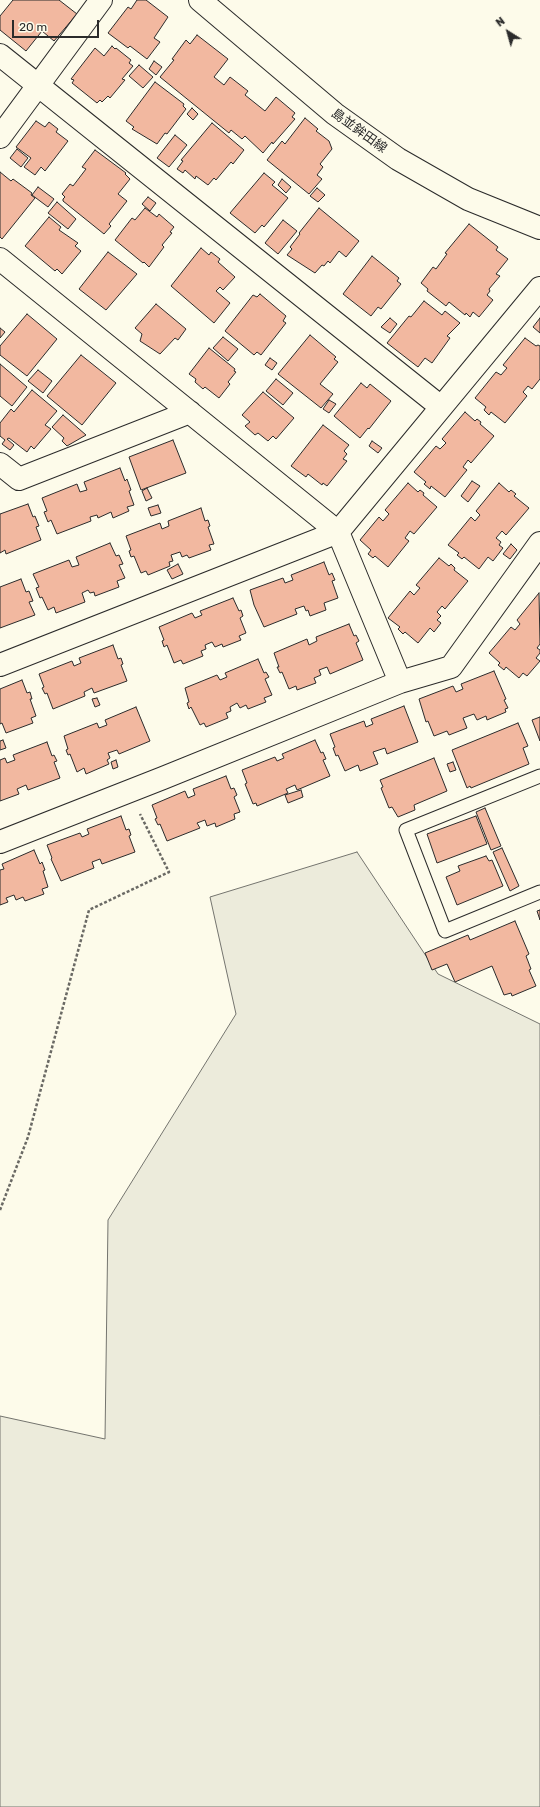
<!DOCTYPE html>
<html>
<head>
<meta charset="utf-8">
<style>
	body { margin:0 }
	#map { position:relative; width:540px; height:1807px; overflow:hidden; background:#fdfbea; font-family:Rubik,sans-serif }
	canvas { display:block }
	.north { position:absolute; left:488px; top:12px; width:40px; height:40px; -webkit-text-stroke:3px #fdfbea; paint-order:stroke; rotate:323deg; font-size:11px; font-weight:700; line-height:16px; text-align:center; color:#2b2b2b }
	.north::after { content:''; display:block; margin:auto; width:14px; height:18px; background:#2b2b2b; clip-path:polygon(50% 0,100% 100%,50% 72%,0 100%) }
	.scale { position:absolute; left:12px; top:20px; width:87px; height:18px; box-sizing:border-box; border:2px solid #2b2b2b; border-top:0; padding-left:5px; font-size:12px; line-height:14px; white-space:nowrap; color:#2b2b2b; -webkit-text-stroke:3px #fdfbea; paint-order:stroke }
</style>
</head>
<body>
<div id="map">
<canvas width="540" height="1807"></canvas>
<div class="north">N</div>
<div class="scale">20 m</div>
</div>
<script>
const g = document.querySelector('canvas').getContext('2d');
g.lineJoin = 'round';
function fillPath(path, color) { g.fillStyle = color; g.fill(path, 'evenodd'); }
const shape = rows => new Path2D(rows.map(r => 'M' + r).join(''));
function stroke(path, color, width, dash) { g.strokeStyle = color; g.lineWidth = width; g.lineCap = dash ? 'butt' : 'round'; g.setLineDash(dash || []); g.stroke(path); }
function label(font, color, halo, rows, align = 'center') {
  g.font = font + ' Rubik,"Noto Sans JP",sans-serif'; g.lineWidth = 3; g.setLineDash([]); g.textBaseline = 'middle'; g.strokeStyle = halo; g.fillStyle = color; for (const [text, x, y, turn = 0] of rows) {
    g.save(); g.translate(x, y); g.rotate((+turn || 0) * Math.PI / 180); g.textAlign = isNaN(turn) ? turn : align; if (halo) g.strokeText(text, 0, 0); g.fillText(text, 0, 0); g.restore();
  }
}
const green = shape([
	[357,852,438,974,540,1024,540,1807,0,1807,0,1416,105,1439,108,1220,236,1014,210,897,357,852]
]);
fillPath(green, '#ecebdb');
stroke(green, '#74746e', 1);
const building = shape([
	[13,0,59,0,77,14,54,41,42,31,26,51,0,30,0,16,13,0],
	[137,0,146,0,168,17,154,38,160,42,147,59,130,46,128,48,108,33,128,7,131,9,137,0],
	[197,35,228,59,214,77,224,85,230,77,248,91,245,95,265,111,276,97,295,113,292,117,295,119,273,144,272,142,263,153,245,136,242,139,231,130,229,133,160,77,174,60,172,59,186,40,190,44,197,35],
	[112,46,115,49,116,48,131,60,129,63,133,66,122,79,125,80,110,98,108,96,102,102,100,100,97,103,72,83,74,80,71,79,95,48,104,56,112,46],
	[154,61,162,67,156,75,149,69,154,61],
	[139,65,153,77,143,88,129,76,139,65],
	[155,82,184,104,183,106,186,109,167,134,165,133,157,144,132,129,134,127,126,121,155,82],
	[192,108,198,114,193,120,187,114,192,108],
	[305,118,318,129,316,131,329,141,332,149,320,164,323,167,317,175,322,179,309,194,267,160,282,141,285,144,305,118],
	[36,121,45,127,49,122,58,129,56,132,68,141,45,171,41,167,35,175,24,167,31,158,16,147,36,121],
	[212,123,244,150,233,164,231,162,216,180,214,178,208,185,196,176,195,179,185,170,183,173,177,169,183,161,181,160,212,123],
	[175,135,187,145,169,167,157,158,175,135],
	[17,149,28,158,21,167,10,158,17,149],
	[95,150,126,173,125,174,130,179,118,194,127,201,109,224,111,226,104,234,63,201,63,199,65,197,62,194,70,184,73,186,86,169,82,167,95,150],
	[0,172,11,181,13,179,32,193,31,195,35,198,2,239,0,237,0,172],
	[264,173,275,182,272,185,288,198,264,227,262,225,255,233,230,213,264,173],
	[282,179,291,187,286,193,278,185,282,179],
	[38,187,54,199,48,207,32,195,38,187],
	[317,188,325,195,318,202,310,196,317,188],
	[148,197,156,203,150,211,142,204,148,197],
	[57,202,76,219,68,229,48,213,57,202],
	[145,208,157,217,159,214,174,227,170,232,172,233,162,245,164,247,149,267,144,262,143,263,115,240,132,218,135,220,145,208],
	[319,208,359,241,346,257,339,251,330,263,328,261,324,266,322,265,315,273,287,255,292,249,290,247,300,234,299,233,319,208],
	[49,217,61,227,59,230,78,243,75,246,81,251,62,274,57,269,55,271,25,246,49,217],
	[283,220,297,231,278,254,265,243,283,220],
	[469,224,498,247,496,250,508,259,496,274,500,276,489,289,490,291,487,295,493,300,479,317,473,312,470,317,466,313,465,315,449,302,446,306,427,291,428,289,421,283,433,267,436,269,447,254,445,253,469,224],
	[201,248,209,255,211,252,220,259,218,262,235,277,223,290,220,287,216,291,230,303,214,323,171,286,201,248],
	[108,252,137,274,106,310,79,289,108,252],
	[372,256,399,278,397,281,401,284,381,309,378,307,371,316,343,294,372,256],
	[260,294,286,316,283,321,286,323,261,355,257,352,254,355,225,331,253,295,257,297,260,294],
	[424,301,442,315,445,311,460,323,447,336,450,338,432,363,425,358,418,367,387,343,409,316,411,317,424,301],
	[156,304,186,329,178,340,175,338,160,354,140,341,142,334,135,328,156,304],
	[27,314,57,339,27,376,0,355,0,346,27,314],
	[390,318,397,324,390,333,381,327,390,318],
	[540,318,540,333,533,327,540,318],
	[0,328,5,332,0,338,0,328],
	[310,335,336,357,334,359,338,362,320,384,333,394,321,408,278,374,310,335],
	[223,337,238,349,228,361,213,348,223,337],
	[525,338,536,346,538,345,540,346,540,379,532,389,528,386,523,392,527,396,505,423,491,412,489,415,484,410,486,407,475,398,496,372,501,375,507,368,503,365,525,338],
	[209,348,235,369,234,371,236,372,228,382,230,384,219,398,205,387,203,389,195,382,196,379,189,374,209,348],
	[81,355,116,383,82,425,47,396,81,355],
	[270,358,277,363,272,370,265,365,270,358],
	[0,364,27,387,12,406,0,396,0,364],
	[38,370,52,381,43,393,28,381,38,370],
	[276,379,293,393,283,405,266,391,276,379],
	[361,383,367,388,370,384,391,401,369,429,368,428,360,438,334,416,361,383],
	[32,390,57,411,45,425,51,429,34,449,31,446,27,452,9,438,7,439,14,445,10,450,2,444,5,440,0,436,0,423,11,409,14,412,32,390],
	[263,392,294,418,276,439,273,436,268,441,258,433,255,435,245,426,250,422,242,415,263,392],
	[329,400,336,404,329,413,323,409,329,400],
	[465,412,475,421,477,419,481,422,480,424,494,436,471,463,468,460,463,467,467,470,445,497,431,486,430,489,424,484,426,482,414,472,436,446,440,449,446,443,442,439,465,412],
	[63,415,86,435,67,446,62,441,64,438,52,427,63,415],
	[323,425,349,445,344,451,347,454,343,459,347,461,327,486,323,483,322,485,308,474,306,477,291,466,323,425],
	[173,440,186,473,141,490,129,457,173,440],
	[372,441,382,448,378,453,369,446,372,441],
	[120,468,125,481,127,479,131,490,129,491,134,505,127,507,129,511,113,518,111,512,98,518,97,515,90,517,91,521,57,534,51,520,48,522,44,512,47,511,42,498,77,484,80,492,87,490,84,482,120,468],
	[472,481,480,486,468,502,461,496,472,481],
	[408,483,418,492,420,490,424,493,423,495,437,507,414,534,410,531,405,538,409,541,388,567,375,556,373,558,368,554,371,550,360,540,379,517,383,521,389,514,385,510,408,483],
	[499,483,509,492,511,490,516,494,514,496,529,508,506,535,502,531,496,538,501,542,499,545,503,548,493,561,488,557,479,569,464,557,462,559,457,555,459,553,448,545,471,517,475,521,480,515,476,511,499,483],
	[147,488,152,498,146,501,142,491,147,488],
	[28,504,33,517,35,516,39,526,36,527,41,540,6,554,5,550,0,553,0,514,28,504],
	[158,505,161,513,151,516,148,508,158,505],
	[201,508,205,521,208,520,210,526,208,527,214,544,209,545,211,550,189,558,187,555,182,557,180,552,171,555,173,561,169,562,170,566,148,575,146,571,141,573,134,556,131,557,129,551,131,550,126,536,160,523,162,529,169,526,168,521,201,508],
	[110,543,116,556,119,555,123,564,119,565,125,578,117,581,119,587,95,596,94,592,90,593,88,590,82,593,85,602,56,613,54,607,48,610,42,597,40,598,36,588,39,587,33,574,69,560,72,567,79,565,76,557,110,543],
	[511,544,517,550,510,559,503,554,511,544],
	[439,558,449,566,451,564,455,568,454,570,468,581,445,609,442,606,437,612,441,616,437,620,441,623,434,632,430,628,418,643,405,632,403,634,398,629,400,627,388,618,410,591,414,595,420,588,416,585,439,558],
	[324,562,329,575,332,573,335,580,332,581,338,598,324,603,326,610,310,616,308,610,306,611,304,606,295,609,297,614,264,627,254,605,250,590,283,578,285,583,293,580,291,575,324,562],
	[178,564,183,574,172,579,167,570,178,564],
	[21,579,26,592,29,591,33,601,29,602,35,615,0,628,0,587,21,579],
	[539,593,540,644,537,648,540,650,540,653,536,658,540,661,527,676,523,673,519,678,506,667,504,670,498,665,500,663,489,653,511,627,515,630,520,624,517,620,539,593],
	[233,598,239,611,241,610,243,616,240,618,246,633,239,636,241,640,223,647,222,644,215,647,212,642,205,645,206,649,201,651,203,656,183,664,181,660,174,663,167,645,164,647,162,641,164,640,159,627,192,613,195,618,202,615,200,611,233,598],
	[349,624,354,636,356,635,359,641,356,643,363,660,330,674,327,667,319,670,321,675,314,678,316,683,297,690,296,686,289,689,282,672,280,673,277,667,279,667,274,653,307,639,309,645,317,641,316,637,349,624],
	[113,645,118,659,121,658,123,664,121,665,127,681,94,693,92,688,84,692,85,696,53,709,47,693,45,694,42,688,44,687,39,674,72,661,74,666,81,663,79,658,113,645],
	[258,659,264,673,266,672,269,677,265,679,272,695,264,698,266,702,248,709,246,705,240,708,237,703,230,707,231,711,226,713,228,718,206,727,204,723,200,725,191,707,189,709,187,703,189,702,185,688,217,675,220,680,227,677,225,673,258,659],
	[494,671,506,699,504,700,508,708,505,709,506,712,487,720,486,716,477,720,474,714,463,718,467,728,449,735,447,731,434,736,428,721,426,722,419,699,453,686,456,692,463,689,461,684,494,671],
	[22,680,27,693,30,692,32,699,30,699,36,716,31,718,33,723,6,733,2,723,0,724,0,689,22,680],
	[97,698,100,705,95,707,92,699,97,698],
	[404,706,418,742,387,754,385,748,373,752,378,764,360,771,358,765,345,771,338,755,336,756,333,748,335,747,330,734,364,721,366,727,373,724,371,719,404,706],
	[136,707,150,741,119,754,117,750,108,753,110,758,107,760,109,764,86,774,84,768,77,772,70,754,68,755,66,750,68,749,64,736,97,723,99,728,107,725,105,720,136,707],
	[540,717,540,741,532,720,540,717],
	[518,723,528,746,523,748,529,764,471,788,470,786,467,788,452,750,518,723],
	[3,740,6,748,0,750,0,741,3,740],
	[315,740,321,753,323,752,326,759,323,760,330,776,297,790,295,785,286,789,288,793,257,806,256,803,253,804,245,784,247,783,242,770,275,757,277,761,284,758,282,754,315,740],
	[47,742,52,756,54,755,57,761,54,762,60,778,28,790,26,785,17,789,19,794,0,801,0,760,5,758,7,763,15,760,13,755,47,742],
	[434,758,447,791,414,805,415,810,398,817,392,807,389,808,381,788,383,787,380,780,434,758],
	[116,760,118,767,113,769,111,762,116,760],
	[453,762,456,770,450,772,447,764,453,762],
	[226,776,231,789,234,788,237,795,234,797,240,812,234,814,235,819,216,827,215,823,207,826,205,820,197,823,200,828,167,841,160,824,158,825,155,819,157,818,152,805,185,791,188,798,195,795,193,789,226,776],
	[301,790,303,797,288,803,285,795,301,790],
	[485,808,501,846,491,850,476,812,485,808],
	[121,816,126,830,129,829,131,835,129,836,135,852,102,864,100,859,92,862,94,868,61,881,51,859,52,858,47,845,80,833,82,837,89,834,87,829,121,816],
	[476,816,487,844,437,863,427,834,476,816],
	[502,848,519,886,510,891,493,852,502,848],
	[34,850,40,864,42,862,45,870,43,871,48,887,42,889,44,894,25,901,23,897,16,900,14,895,6,898,8,902,0,905,0,870,4,869,2,864,34,850],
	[486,856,489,861,492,860,503,886,457,905,446,877,460,871,458,866,486,856],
	[540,910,540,920,537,911,540,910],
	[515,921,529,954,526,956,531,969,529,970,536,986,512,996,511,993,504,995,492,966,455,982,447,964,432,970,425,953,468,935,470,940,515,921]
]);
fillPath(building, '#f2b8a0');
stroke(building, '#2b2b2b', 1);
const lane = shape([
	[540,776,406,830,445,931,540,892]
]);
const street = shape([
	[0,55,441,407],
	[0,137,101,0],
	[0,259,338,532,400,682],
	[0,464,19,479,190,412],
	[0,665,338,532,540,288],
	[0,842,163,778,400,682,451,667,540,543]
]);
const secondary = shape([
	[200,0,335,114,398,159,468,199,540,228]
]);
stroke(lane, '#2b2b2b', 15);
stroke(street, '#2b2b2b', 24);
stroke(secondary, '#2b2b2b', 24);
stroke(shape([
	[0,1210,28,1137,89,910,169,872,140,814]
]), '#6a6964', 2.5, [3, 2]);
stroke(lane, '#fdfbea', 13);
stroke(street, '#fdfbea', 22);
stroke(secondary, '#fdfbea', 22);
label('13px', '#2b2b2b', '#fdfbea', [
	["島並鉾田線",359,131,36]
]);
</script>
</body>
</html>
